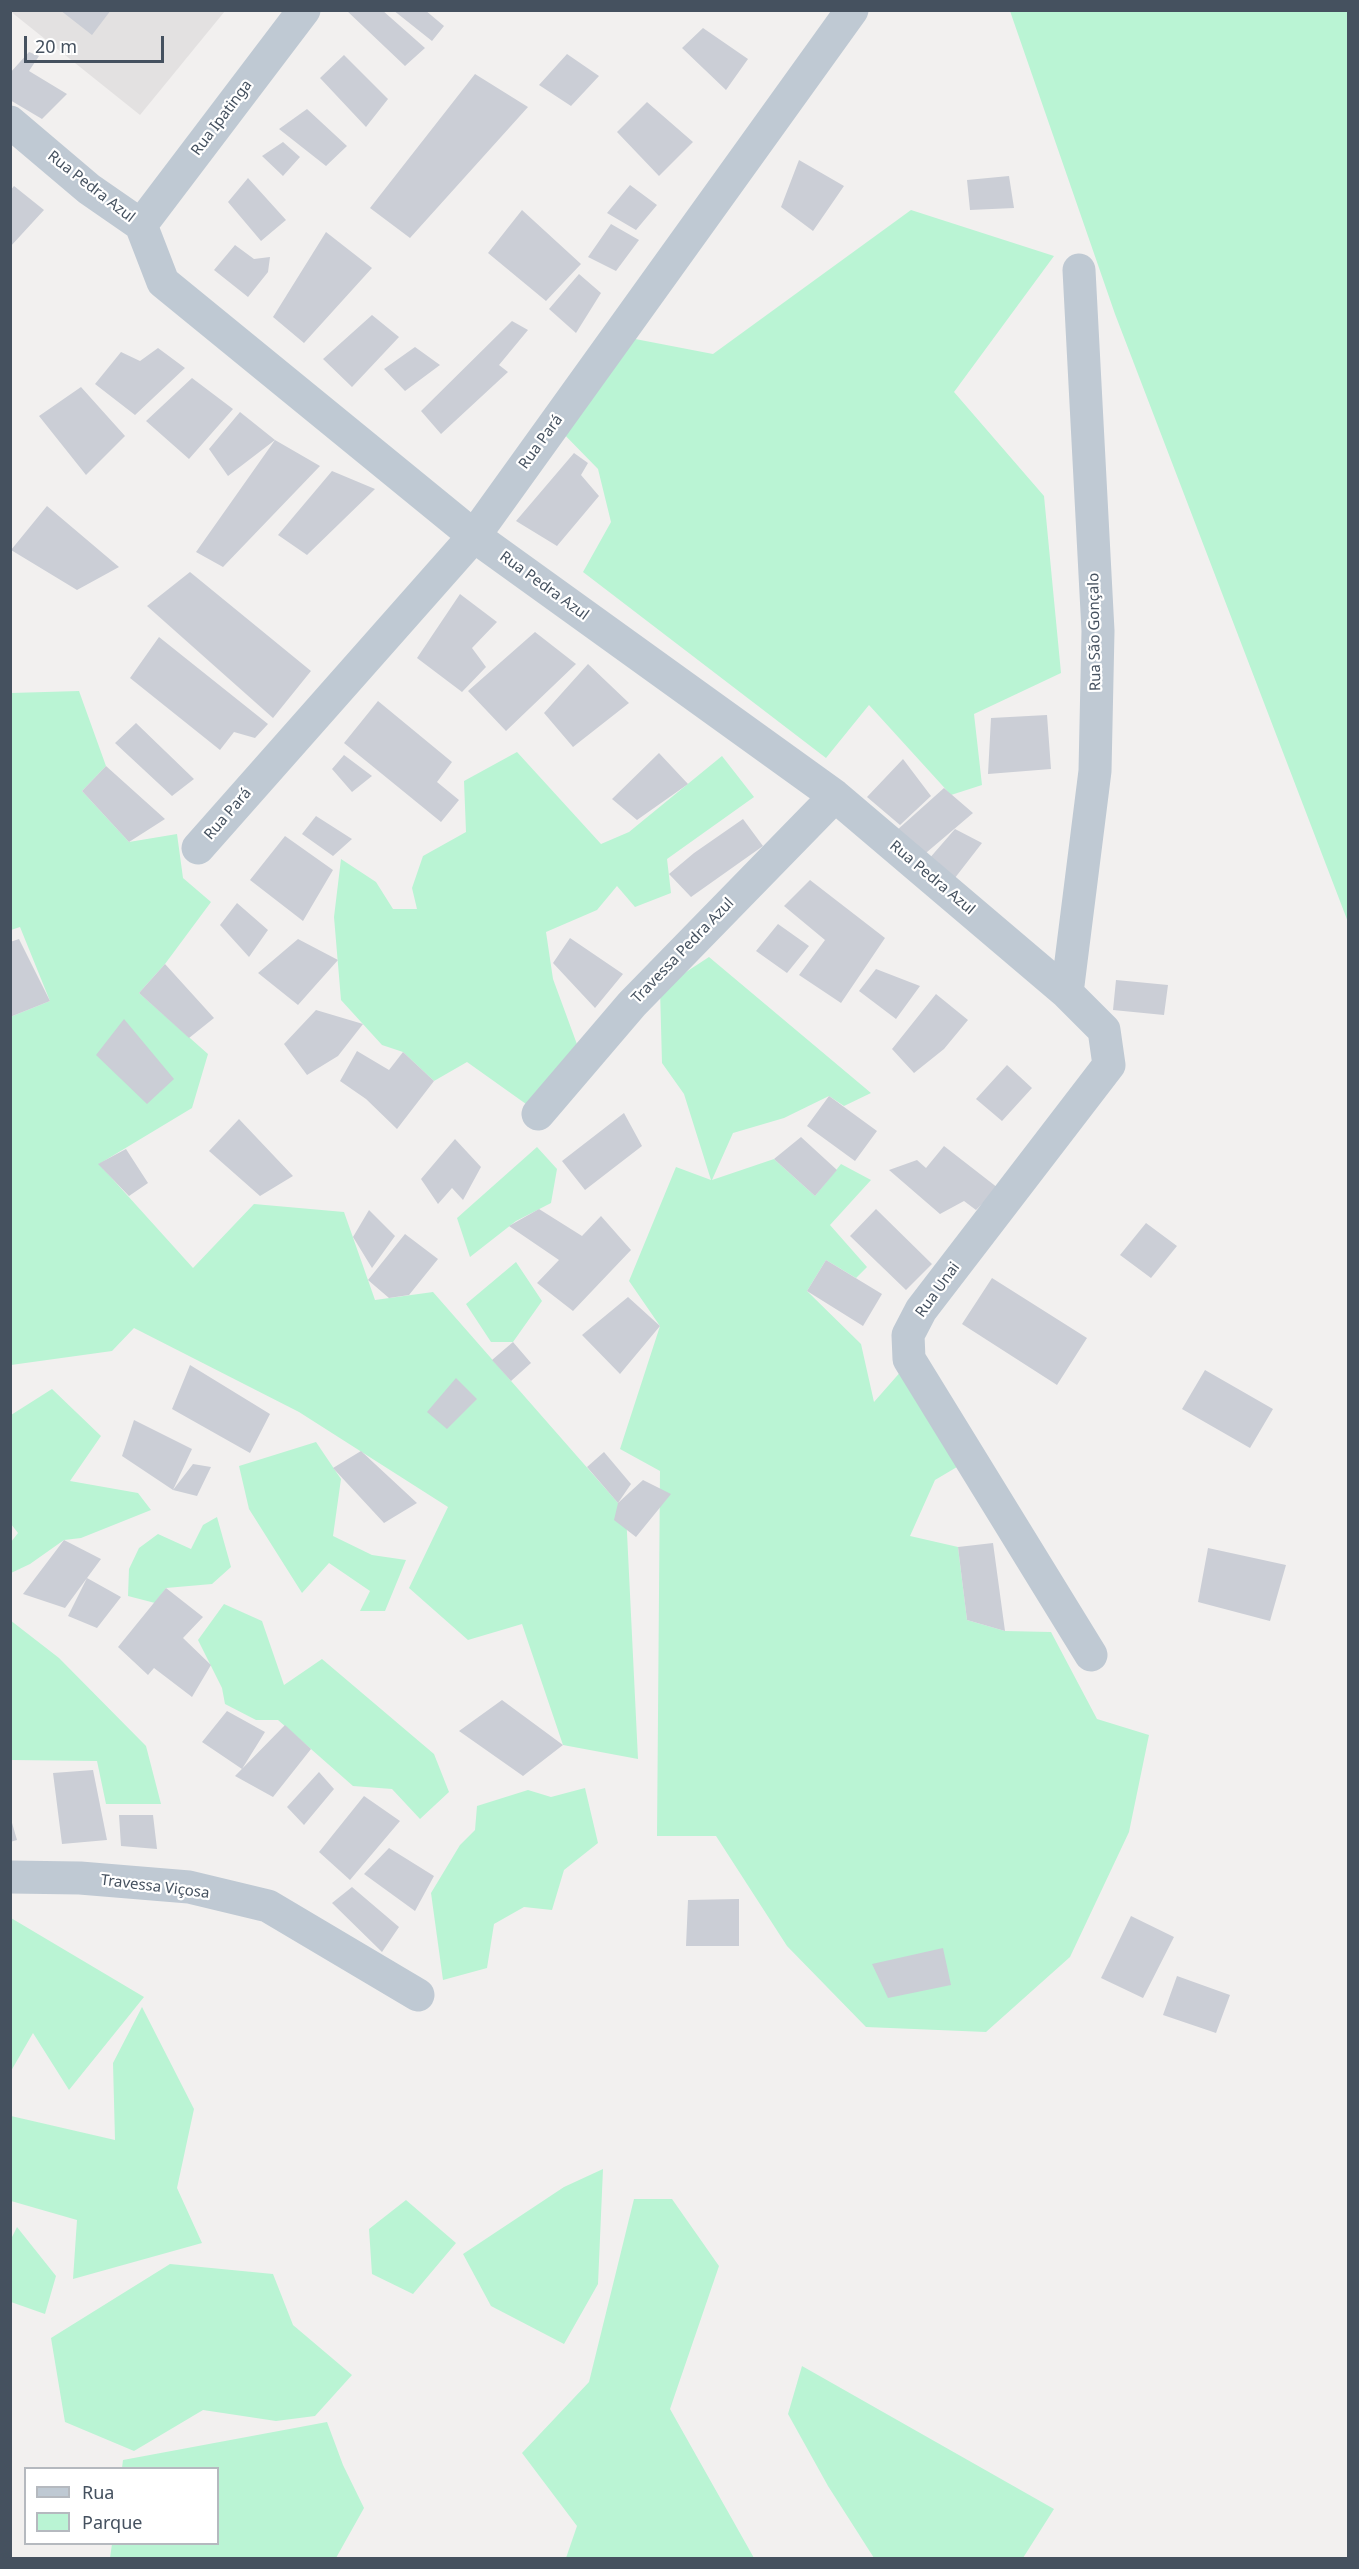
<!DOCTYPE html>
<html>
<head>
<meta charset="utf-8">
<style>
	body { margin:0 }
	#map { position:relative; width:1359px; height:2569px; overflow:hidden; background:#f2f0ef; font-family:"Noto Sans",sans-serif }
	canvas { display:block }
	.frame { position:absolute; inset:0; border:12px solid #45515f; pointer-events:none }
	.legend { position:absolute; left:24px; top:2467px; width:195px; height:78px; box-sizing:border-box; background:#fff; border:2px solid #b5b9bf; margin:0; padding:8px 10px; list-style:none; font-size:18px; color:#45515f }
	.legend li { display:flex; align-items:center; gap:12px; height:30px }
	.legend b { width:30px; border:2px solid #b5b9bf }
	.scale { position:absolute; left:24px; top:36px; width:140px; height:27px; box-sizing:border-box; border:3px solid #45515f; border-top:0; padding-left:8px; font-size:18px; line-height:21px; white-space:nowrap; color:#45515f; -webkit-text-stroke:4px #fff; paint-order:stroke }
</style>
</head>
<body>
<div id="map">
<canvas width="1359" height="2569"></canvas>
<div class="frame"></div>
<ul class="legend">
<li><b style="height:8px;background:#bfc9d3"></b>Rua</li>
<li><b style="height:16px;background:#baf4d4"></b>Parque</li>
</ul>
<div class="scale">20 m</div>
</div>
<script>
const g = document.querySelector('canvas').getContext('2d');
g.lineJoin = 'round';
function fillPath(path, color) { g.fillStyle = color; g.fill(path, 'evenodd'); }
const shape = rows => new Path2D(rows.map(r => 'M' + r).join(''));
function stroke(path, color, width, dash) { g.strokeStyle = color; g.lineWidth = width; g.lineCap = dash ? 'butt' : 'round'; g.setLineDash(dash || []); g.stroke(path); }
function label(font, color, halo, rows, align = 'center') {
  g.font = font + ' "Noto Sans",sans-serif'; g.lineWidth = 4.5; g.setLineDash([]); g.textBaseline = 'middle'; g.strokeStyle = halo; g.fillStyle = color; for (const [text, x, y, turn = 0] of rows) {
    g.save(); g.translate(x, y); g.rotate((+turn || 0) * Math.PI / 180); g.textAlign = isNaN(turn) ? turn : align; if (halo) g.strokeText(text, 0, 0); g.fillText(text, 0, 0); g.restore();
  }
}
fillPath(shape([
	[10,11,225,11,140,115]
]), '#e3e1e1');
fillPath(shape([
	[1010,11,1348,11,1348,922,1115,314],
	[911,210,1054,256,954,392,1044,496,1061,673,974,714,982,785,951,795,869,705,826,758,583,572,611,522,598,469,555,425,630,338,713,354],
	[79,691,106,766,82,791,129,842,177,834,183,878,211,902,165,964,139,993,208,1054,192,1108,99,1164,193,1268,254,1204,344,1212,375,1300,433,1292,626,1512,638,1759,563,1745,522,1624,468,1640,409,1588,448,1507,299,1412,134,1328,112,1351,11,1365,10,1017,50,1001,20,927,11,930,11,693],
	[517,752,601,844,629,832,722,756,754,797,667,859,671,893,635,907,617,886,597,910,546,932,553,979,578,1047,526,1104,467,1062,434,1081,403,1052,382,1045,341,1000,334,917,341,859,376,882,393,909,417,909,412,888,423,856,466,832,464,781],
	[709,957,871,1093,844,1106,829,1096,784,1118,733,1133,712,1180,774,1159,815,1196,841,1164,871,1180,830,1225,867,1267,856,1278,826,1260,807,1291,861,1344,874,1402,903,1369,962,1464,935,1480,910,1536,958,1547,967,1620,1005,1631,1051,1632,1097,1719,1149,1735,1129,1832,1070,1957,986,2032,866,2027,787,1946,716,1836,657,1836,660,1471,620,1449,660,1326,629,1281,676,1167,711,1180,684,1094,662,1063,660,989],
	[537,1147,557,1169,551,1203,516,1221,470,1257,457,1218],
	[516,1262,542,1301,513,1342,491,1342,466,1304],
	[52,1389,101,1436,70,1481,138,1493,151,1510,81,1538,64,1540,30,1564,11,1573,11,1542,18,1533,11,1524,11,1415],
	[316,1442,341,1479,333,1536,372,1555,406,1560,385,1611,360,1611,370,1591,329,1563,302,1593,249,1509,239,1466],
	[217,1517,231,1567,212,1584,166,1588,155,1603,128,1596,129,1569,139,1548,158,1534,191,1549,203,1525],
	[224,1604,262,1621,284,1685,322,1659,434,1754,449,1792,420,1819,392,1789,353,1786,278,1720,256,1720,225,1704,222,1688,198,1640],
	[10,1620,59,1658,146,1746,161,1804,106,1804,97,1761,11,1760],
	[585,1788,598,1843,564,1870,552,1910,524,1907,494,1924,487,1968,443,1980,431,1893,460,1845,475,1830,477,1806,528,1790,551,1797],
	[11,1918,144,1997,69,2090,33,2033,11,2071],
	[142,2007,194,2109,177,2188,202,2243,73,2279,77,2220,11,2201,11,2116,115,2140,113,2063],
	[603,2169,598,2284,564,2344,491,2306,463,2254,564,2187],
	[634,2199,672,2199,719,2266,670,2409,754,2558,566,2558,577,2526,522,2453,589,2382],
	[406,2200,456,2243,413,2294,372,2274,369,2229],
	[17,2227,56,2276,45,2314,11,2302,11,2239],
	[170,2264,273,2274,293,2325,352,2375,315,2416,276,2421,203,2410,134,2451,65,2422,51,2338],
	[802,2366,1054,2509,1023,2558,874,2558,828,2486,788,2414],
	[327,2422,343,2465,364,2508,336,2558,110,2558,112,2544,218,2544,218,2468,122,2468,123,2460]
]), '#baf4d4');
fillPath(shape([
	[60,10,111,10,92,35],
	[346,10,382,10,425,48,405,66],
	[393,10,425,10,444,26,432,41],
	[703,28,748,59,726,90,682,48],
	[29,52,39,56,29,71,67,94,42,119,10,100,10,73],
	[567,54,599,76,571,106,539,85],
	[344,55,388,99,366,127,320,78],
	[475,74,528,107,410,238,370,208],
	[647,102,693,142,659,176,617,132],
	[307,109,347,146,326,166,279,129],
	[283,142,300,157,283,176,262,156],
	[799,160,844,186,813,231,781,207],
	[1009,176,1014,208,970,210,967,180],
	[248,178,286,220,261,241,228,202],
	[630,185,657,205,636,230,607,213],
	[14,186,44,210,10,247,10,191],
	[522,210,581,264,546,301,488,253],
	[611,224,639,240,616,271,588,257],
	[326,232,372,268,304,343,273,317],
	[235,245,254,259,270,257,268,272,248,297,214,270],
	[579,274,601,293,576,333,549,309],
	[372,315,399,337,352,387,323,359],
	[512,321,528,330,499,365,508,372,441,434,421,411],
	[415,347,440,365,405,391,384,369],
	[158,348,185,368,135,415,95,384,121,352,140,361],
	[192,378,233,409,189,459,146,421],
	[81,387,125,436,86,475,39,416],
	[240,412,275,440,320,466,223,567,196,552,275,440,228,476,209,449],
	[574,453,588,463,581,475,599,496,557,546,516,521],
	[332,471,375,489,307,555,278,535],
	[47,506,119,567,77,590,11,550],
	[190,572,311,671,273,718,147,606],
	[460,594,497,622,472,648,486,667,462,692,417,658],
	[535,632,576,664,506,731,468,691],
	[159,637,268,724,255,738,234,732,220,750,130,678],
	[588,664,629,703,573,747,544,713],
	[378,701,452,762,437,782,459,800,441,822,344,743],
	[1047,715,1051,769,988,774,991,718],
	[136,723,194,779,172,796,115,743],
	[659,753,688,784,637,820,612,799],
	[344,755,372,776,352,792,332,769],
	[903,759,931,796,900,825,867,797],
	[106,766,165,819,129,842,82,791],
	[944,788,973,813,920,858,896,831],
	[316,816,352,839,333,856,302,834],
	[743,819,763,846,691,897,669,874,694,853],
	[955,829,982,843,951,883,928,860],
	[285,836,333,870,303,921,250,880],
	[810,880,885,938,841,1003,799,975,825,940,784,906],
	[237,903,268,930,249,957,220,925],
	[778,924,809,946,787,973,756,951],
	[570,938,623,974,595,1008,553,963],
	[19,939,50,1001,10,1017,10,942],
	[298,939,338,960,298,1005,258,973],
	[165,964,214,1018,189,1038,139,993],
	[876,969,920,986,896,1019,859,991],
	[1116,980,1168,985,1164,1015,1113,1010],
	[936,994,968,1020,944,1049,914,1073,892,1049],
	[316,1010,363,1024,338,1056,307,1075,284,1044],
	[124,1019,174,1079,147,1104,96,1055],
	[357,1051,389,1070,403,1052,434,1081,397,1129,366,1099,340,1081],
	[1007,1065,1032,1088,1002,1121,976,1099],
	[829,1096,877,1131,855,1161,807,1126],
	[624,1113,642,1146,585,1190,562,1161],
	[239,1119,293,1176,260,1196,209,1151],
	[801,1137,837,1170,815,1196,774,1159],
	[455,1139,481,1167,463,1200,452,1188,438,1204,421,1179],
	[944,1146,998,1188,976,1210,964,1201,940,1214,889,1170,917,1160,926,1168],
	[126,1149,148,1183,129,1196,98,1164],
	[539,1209,582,1236,601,1216,631,1250,573,1311,537,1283,559,1260,509,1226],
	[876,1209,932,1264,906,1290,850,1236],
	[369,1210,395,1236,372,1268,353,1237],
	[1146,1223,1177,1246,1151,1278,1120,1255],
	[405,1234,438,1259,409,1295,389,1298,368,1280],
	[826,1260,882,1294,863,1326,807,1291],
	[992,1278,1087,1338,1057,1385,962,1324],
	[628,1297,660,1326,620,1374,582,1335],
	[513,1342,531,1363,511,1381,492,1360],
	[190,1365,270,1414,250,1453,172,1409],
	[1205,1370,1273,1409,1250,1448,1182,1409],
	[456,1378,477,1399,447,1429,427,1412],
	[134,1420,192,1449,173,1490,122,1456],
	[361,1451,417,1503,384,1523,333,1468],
	[604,1452,631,1484,618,1503,643,1480,671,1494,636,1537,614,1520,618,1503,587,1467],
	[193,1464,211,1467,197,1496,173,1490],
	[64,1540,101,1559,65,1608,23,1594],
	[993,1543,1005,1631,967,1620,958,1547],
	[1208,1548,1286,1565,1270,1621,1198,1602],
	[87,1578,121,1597,97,1628,68,1616],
	[166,1588,203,1617,183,1638,211,1665,192,1697,154,1668,148,1675,118,1647],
	[502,1700,563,1745,523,1776,459,1731],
	[227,1711,265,1732,242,1769,202,1742],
	[285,1725,311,1749,273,1797,235,1776],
	[93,1770,107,1840,62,1844,53,1773],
	[319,1772,334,1789,304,1825,287,1807],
	[364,1796,400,1821,350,1880,319,1852],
	[119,1815,153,1815,157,1849,121,1846],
	[10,1816,17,1840,10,1842],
	[389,1848,434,1876,415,1911,364,1874],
	[352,1887,399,1927,382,1952,332,1903],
	[739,1899,739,1946,686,1946,688,1900],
	[1131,1916,1174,1937,1143,1998,1101,1978],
	[943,1948,951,1985,888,1998,872,1964],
	[1177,1976,1230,1995,1216,2033,1163,2015]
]), '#cbced6');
stroke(shape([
	[10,122,89,189,141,225,163,282,474,536,835,796,1067,993,1104,1030,1109,1065,921,1310,908,1335,909,1359,1091,1655],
	[141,225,304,10],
	[198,848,474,536,852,10],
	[1067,993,1095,771,1098,631,1079,270],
	[538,1114,632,1004,835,796],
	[10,1877,80,1878,189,1887,268,1906,418,1995]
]), '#bfc9d3', 33);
label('15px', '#45515f', '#fff', [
	["Rua Ipatinga",222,118,-53],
	["Rua Pedra Azul",91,187,38],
	["Rua Pará",541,442,-54],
	["Rua Pedra Azul",544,586,36],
	["Rua São Gonçalo",1095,632,-91],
	["Rua Pará",228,814,-49],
	["Rua Pedra Azul",932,878,40],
	["Travessa Pedra Azul",683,951,-46],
	["Rua Unai",938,1290,-54],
	["Travessa Viçosa",155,1887,7]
]);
</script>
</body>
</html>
